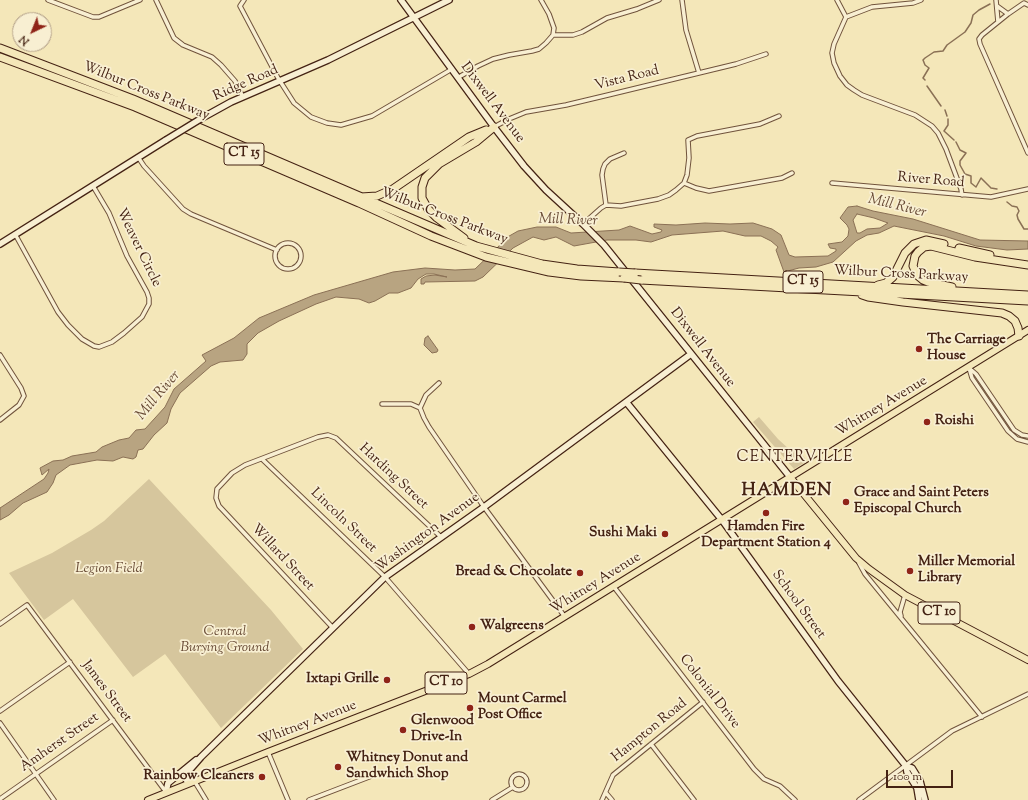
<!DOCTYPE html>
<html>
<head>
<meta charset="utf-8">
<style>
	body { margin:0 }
	#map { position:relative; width:1028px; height:800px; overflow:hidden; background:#f4e7b9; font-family:"Sorts Mill Goudy",serif }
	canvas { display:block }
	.north { position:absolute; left:12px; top:12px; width:40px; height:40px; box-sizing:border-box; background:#f8efd2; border:1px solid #b09d86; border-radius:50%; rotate:223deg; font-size:11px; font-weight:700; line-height:16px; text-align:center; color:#442213 }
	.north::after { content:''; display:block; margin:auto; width:14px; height:18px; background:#8f2418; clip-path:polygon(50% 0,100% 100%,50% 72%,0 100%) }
	.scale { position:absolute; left:886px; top:770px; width:67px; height:18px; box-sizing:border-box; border:2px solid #442213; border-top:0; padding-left:5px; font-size:12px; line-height:14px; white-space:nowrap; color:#442213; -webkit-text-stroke:3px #f8efd2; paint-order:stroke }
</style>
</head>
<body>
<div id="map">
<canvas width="1028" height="800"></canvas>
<div class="north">N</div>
<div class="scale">100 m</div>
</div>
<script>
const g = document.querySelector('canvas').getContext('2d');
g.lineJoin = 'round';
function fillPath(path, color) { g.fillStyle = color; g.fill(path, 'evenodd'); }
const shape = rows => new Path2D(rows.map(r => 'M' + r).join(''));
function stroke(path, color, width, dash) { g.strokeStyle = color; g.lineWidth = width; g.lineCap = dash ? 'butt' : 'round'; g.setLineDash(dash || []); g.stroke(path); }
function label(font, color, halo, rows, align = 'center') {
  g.font = font + ' "Sorts Mill Goudy",serif'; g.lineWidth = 3.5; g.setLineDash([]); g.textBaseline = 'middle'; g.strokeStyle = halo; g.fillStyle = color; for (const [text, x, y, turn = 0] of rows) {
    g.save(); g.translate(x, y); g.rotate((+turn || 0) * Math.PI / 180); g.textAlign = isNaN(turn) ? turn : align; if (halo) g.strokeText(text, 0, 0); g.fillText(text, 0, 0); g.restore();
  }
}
fillPath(shape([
	[759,417,778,439,790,450,797,448,807,461,794,469,753,422],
	[149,479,271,610,303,649,221,728,165,654,133,677,73,599,44,620,9,573,52,553,91,530,104,521]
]), '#d6c69d');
const water = shape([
	[857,206,873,211,913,219,980,240,1028,241,1028,249,1007,250,976,246,944,236,894,226,879,233,867,235,856,241,833,262,816,267,799,268,784,272,776,250,778,247,771,241,761,236,745,236,723,231,672,235,651,242,636,240,607,240,574,246,556,237,544,240,533,237,513,248,483,277,475,281,425,282,424,284,421,284,421,279,426,276,435,275,447,277,434,274,426,274,418,279,411,288,398,293,389,293,375,301,369,303,359,299,336,297,316,304,279,321,258,333,247,344,247,354,243,360,220,362,211,366,180,393,171,409,167,423,154,435,143,449,138,450,136,457,133,459,123,457,113,461,97,460,70,465,56,475,53,483,47,492,23,503,9,515,0,520,0,508,44,479,48,473,49,469,42,475,40,468,53,461,63,460,72,456,96,452,102,447,119,440,129,438,136,430,145,429,165,407,174,389,206,361,202,355,234,338,259,318,314,295,393,272,425,268,455,270,475,269,499,246,504,239,518,231,537,227,556,227,571,233,619,230,630,226,652,234,661,232,662,230,654,227,654,224,676,225,705,223,730,224,753,223,772,229,781,235,789,255,795,257,828,256,836,251,836,249,830,248,828,244,842,242,848,236,849,229,847,225,840,218,848,207,857,206],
	[857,214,874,218,888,223,880,228,867,229,860,233,857,233,853,220,857,214],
	[428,336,438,350,437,352,432,353,424,345,425,338,428,336]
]);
fillPath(water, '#b8a481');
stroke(water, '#8a7055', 1);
stroke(shape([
	[925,80,923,78,929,68,925,65,923,60,925,58,934,52,943,51,947,45,965,32,971,23,973,15,979,10,990,4],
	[927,86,941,106],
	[945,110,947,116],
	[948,119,948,125,944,131,954,140],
	[956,142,960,150,966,153,960,161,960,165,965,174,971,176,971,183,976,187,981,178,991,188,997,189],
	[1007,202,1012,206,1017,207,1019,211,1017,215,1018,219,1024,229,1028,229]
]), '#8a7055', 1.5);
const street = shape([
	[48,0,93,17,99,17,140,0],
	[156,0,174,38,183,45,212,57,221,65,235,81,243,97],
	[244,0,240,6,278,78,294,103,311,117,327,123,341,125,372,116,452,69],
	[682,0,686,30,699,73],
	[837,0,846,17],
	[921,0,913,3,872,7,846,17,834,44,832,53,834,63,840,76,847,85,854,90,862,95,915,115,932,126,938,133,946,149,961,189,962,195],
	[996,0,998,22],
	[1028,5,1024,3,1008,14,982,35,979,39,980,44,1028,153],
	[997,6,1008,14],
	[553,35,573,35,582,32,607,18,637,9,659,0],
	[459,77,478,66,493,59,509,55,532,51,539,49,546,43,553,35,554,28,549,14,541,0],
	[494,127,509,119,526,112,566,105,608,95,736,64,766,54],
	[138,157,144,166,173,198,183,209,191,214,277,250],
	[684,183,696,188,709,191,782,178,792,173],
	[832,183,991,197,1028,189],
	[606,205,602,175,603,169,605,164,610,159,624,153],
	[583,224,601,208,606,205,621,206,658,199,669,195,676,190,684,183,687,175,689,158,688,140,697,136,760,124,779,116],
	[15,234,58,312,68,325,82,339,94,346,99,347,112,342,124,333,142,317,149,304,149,298,147,292,127,256,109,213,93,186],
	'275 256a13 13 0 1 1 26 0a13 13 0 1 1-26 0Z',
	[0,355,21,388,24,396,19,405,0,420],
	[969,368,972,378,1008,431,1017,439,1028,442],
	[969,368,976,374,1014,430,1022,435,1028,436],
	[439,383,426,395,420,408,424,418,429,427,484,507,565,617],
	[382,404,411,404,420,408],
	[262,459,385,577,469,674],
	[859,563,865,574,982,717],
	[614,587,754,769,764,779,780,786,795,800],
	[901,616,900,612,905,595],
	[0,624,27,605,166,792],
	[333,628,219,506,216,498,217,489,232,473,245,465,318,437,328,435,336,438,441,537],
	[0,711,70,662],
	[0,723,54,800],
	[651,744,694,800],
	[268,752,288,800],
	'511 782a8 8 0 1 1 16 0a8 8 0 1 1-16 0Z',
	[195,782,206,800],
	[606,793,612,800],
	[0,799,113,720],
	[309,800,382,772],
	[492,800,513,787],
	[602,800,613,775,703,702],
	[859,800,952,731,1028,694]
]);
const secondary = shape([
	[401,0,494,127,524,166,546,190,583,224,604,245,790,477],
	[202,118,231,102,328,60,449,0],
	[0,244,166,140],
	[627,403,722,520,838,681,906,766,907,772,917,788,919,800],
	[906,766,912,768,920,781,925,800],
	[188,783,186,779,187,773,201,757,385,577,484,507,691,354],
	[166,792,168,783,196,760]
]);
const primary = shape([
	[790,477,856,558,869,569,905,595,1028,660],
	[148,800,268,752,469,674,488,664,1028,330]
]);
const highway = shape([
	[0,48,133,99,476,246,542,264,577,269,619,272],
	[0,57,135,107,359,203,431,236,486,257,549,272,581,276,624,278],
	[361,197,377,196,393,189,469,137,486,130],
	[464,238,437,218,428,209,422,198,422,187,425,178,439,164,476,142,494,127],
	[959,248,990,255],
	[635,273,1028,295],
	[641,280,1028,301],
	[878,285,886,283,893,277,905,253,914,244,926,240,944,244],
	[952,287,928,282,923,280,917,275,913,266,915,256,918,252,924,247,931,246,975,257,1028,265],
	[862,295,868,297,903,302,1002,313,1009,316,1015,321,1018,328,1019,336]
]);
stroke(street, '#70533c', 5.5);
stroke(secondary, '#442213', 8);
stroke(primary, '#442213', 8);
stroke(highway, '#442213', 9);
stroke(street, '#f8efd2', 3.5);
stroke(secondary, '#f8efd2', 5.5);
stroke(primary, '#f4e7b9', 6);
stroke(highway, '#f4e7b9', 7);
const secondaryBridge = shape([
	[166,140,202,118]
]);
const highwayBridge = shape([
	[619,272,635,273],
	[624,278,641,280]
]);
stroke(secondaryBridge, '#442213', 8, []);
stroke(highwayBridge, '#442213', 9, []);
stroke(secondaryBridge, '#f8efd2', 5.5);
stroke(highwayBridge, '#f4e7b9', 7);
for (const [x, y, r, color] of [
	[919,349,4,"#8f2418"],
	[927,422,4,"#8f2418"],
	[846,502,4,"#8f2418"],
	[766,513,4,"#8f2418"],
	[665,534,4,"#8f2418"],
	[910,571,4,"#8f2418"],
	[580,573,4,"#8f2418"],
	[472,627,4,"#8f2418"],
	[387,680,4,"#8f2418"],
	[470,708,4,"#8f2418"],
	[403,730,4,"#8f2418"],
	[338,767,4,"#8f2418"],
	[262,777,4,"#8f2418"]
]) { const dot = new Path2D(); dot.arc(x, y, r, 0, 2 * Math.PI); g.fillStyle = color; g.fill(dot); stroke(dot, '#f8efd2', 1.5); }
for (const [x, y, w] of [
	[244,154,40],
	[803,282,40],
	[939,613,42],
	[446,683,42]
]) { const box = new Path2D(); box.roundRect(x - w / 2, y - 11, w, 22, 3); g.fillStyle = '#f8efd2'; g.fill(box); stroke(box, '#442213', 1); }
label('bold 13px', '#442213', null, [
	["CT 15",244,154],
	["CT 15",803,282],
	["CT 10",939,613],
	["CT 10",446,683]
]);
label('14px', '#442213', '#f8efd2', [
	["Vista Road",627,79,-14],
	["Ridge Road",246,84,-24],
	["Wilbur Cross Parkway",146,92,22],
	["Dixwell Avenue",492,103,53],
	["River Road",931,181,5],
	["Wilbur Cross Parkway",444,217,21],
	["Weaver Circle",138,248,64],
	["Wilbur Cross Parkway",901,275,3],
	["Dixwell Avenue",702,348,52],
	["Whitney Avenue",882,407,-31],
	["Harding Street",393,477,43],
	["Lincoln Street",343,521,44],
	["Washington Avenue",428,533,-36],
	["Willard Street",282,558,47],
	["Whitney Avenue",596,584,-32],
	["School Street",798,605,54],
	["James Street",106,692,53],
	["Colonial Drive",709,692,52],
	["Whitney Avenue",308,724,-21],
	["Hampton Road",650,731,-39],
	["Amherst Street",60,743,-35]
]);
label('bold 14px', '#442213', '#f8efd2', [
	["The Carriage",927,341],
	["House",927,357],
	["Roishi",935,422],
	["Grace and Saint Peters",854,494],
	["Episcopal Church",854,510],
	["Hamden Fire",766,528,"center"],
	["Department Station 4",766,544,"center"],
	["Sushi Maki",657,534,"right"],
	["Miller Memorial",918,563],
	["Library",918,579],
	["Bread & Chocolate",572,573,"right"],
	["Walgreens",480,627],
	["Ixtapi Grille",379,680,"right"],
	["Mount Carmel",478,700],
	["Post Office",478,716],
	["Glenwood",411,722],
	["Drive-In",411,738],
	["Whitney Donut and",346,759],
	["Sandwhich Shop",346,775],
	["Rainbow Cleaners",254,777,"right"]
], 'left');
label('italic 14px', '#684b36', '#f8efd2', [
	["Legion Field",109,570],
	["Central",225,633],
	["Burying Ground",225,649]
]);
label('italic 15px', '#674934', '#f8efd2', [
	["Mill River",897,207,14],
	["Mill River",568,221,2],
	["Mill River",159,396,-50]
]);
g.letterSpacing = '1px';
label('15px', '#442213', '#f8efd2', [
	["CENTERVILLE",795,458]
]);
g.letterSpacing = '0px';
g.letterSpacing = '1px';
label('bold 18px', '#442213', '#f8efd2', [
	["HAMDEN",787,492]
]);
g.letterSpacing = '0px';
</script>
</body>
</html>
